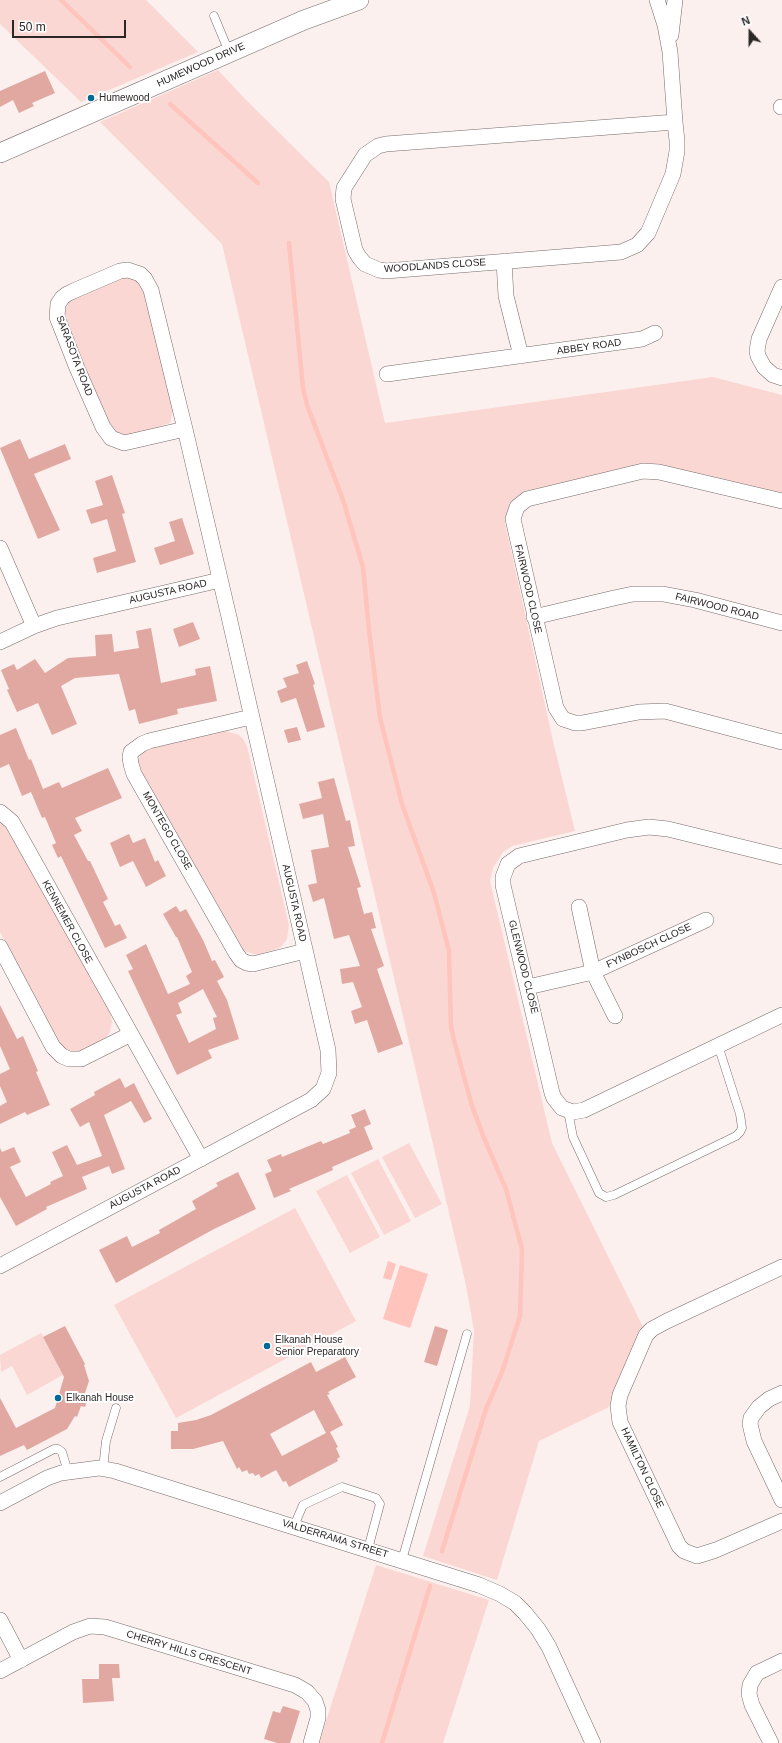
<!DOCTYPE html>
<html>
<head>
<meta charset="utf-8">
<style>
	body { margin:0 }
	#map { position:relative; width:782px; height:1743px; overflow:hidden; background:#fbf0ee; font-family:Helvetica,sans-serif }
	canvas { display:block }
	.north { position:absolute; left:730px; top:12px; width:40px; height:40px; -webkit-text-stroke:3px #fff; paint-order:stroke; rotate:339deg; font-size:11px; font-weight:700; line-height:16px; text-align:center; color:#2b2727 }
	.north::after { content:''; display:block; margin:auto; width:14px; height:18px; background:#2b2727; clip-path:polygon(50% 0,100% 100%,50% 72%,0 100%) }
	.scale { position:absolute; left:12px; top:20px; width:114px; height:18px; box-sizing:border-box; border:2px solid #2b2727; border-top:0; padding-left:5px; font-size:12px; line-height:14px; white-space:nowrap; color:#2b2727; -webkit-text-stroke:3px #fff; paint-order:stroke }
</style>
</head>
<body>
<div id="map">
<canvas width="782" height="1743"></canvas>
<div class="north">N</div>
<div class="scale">50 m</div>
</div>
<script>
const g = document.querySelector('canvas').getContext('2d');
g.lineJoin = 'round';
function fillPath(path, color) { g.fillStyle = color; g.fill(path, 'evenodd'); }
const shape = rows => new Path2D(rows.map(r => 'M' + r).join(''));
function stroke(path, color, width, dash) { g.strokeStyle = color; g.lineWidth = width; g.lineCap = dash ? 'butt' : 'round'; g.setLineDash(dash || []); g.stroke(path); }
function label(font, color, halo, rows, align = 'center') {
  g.font = font + ' Helvetica,sans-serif'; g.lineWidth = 4; g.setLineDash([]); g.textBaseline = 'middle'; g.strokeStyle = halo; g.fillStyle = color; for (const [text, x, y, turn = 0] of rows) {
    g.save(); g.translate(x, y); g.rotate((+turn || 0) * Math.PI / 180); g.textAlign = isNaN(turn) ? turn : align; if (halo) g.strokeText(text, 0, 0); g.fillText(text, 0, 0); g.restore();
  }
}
fillPath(shape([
	[0,0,146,0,198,52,81,102,0,24],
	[218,70,247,101,329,182,385,423,713,377,782,395,782,496,649,463,527,491,513,500,506,514,505,523,553,741,575,831,512,846,503,852,493,868,490,881,552,1143,644,1329,638,1337,609,1407,539,1441,497,1580,423,1556,470,1406,474,1330,465,1281,222,244,100,122],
	[119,276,134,277,146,290,174,406,170,423,123,438,111,428,62,323,68,301],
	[225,731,239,735,243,739,247,746,289,925,287,939,281,947,274,950,257,955,245,951,241,947,142,773,138,764,139,758,142,752,148,749],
	[0,822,6,827,110,1011,112,1022,110,1032,105,1039,79,1052,72,1052,65,1049,59,1043,0,932],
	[409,1143,442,1204,415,1218,382,1157],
	[378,1159,411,1221,384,1235,351,1173],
	[347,1175,380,1237,350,1253,316,1191],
	[295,1208,356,1321,176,1418,114,1305],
	[41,1333,63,1375,27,1395,12,1366,1,1372,0,1355],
	[376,1565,489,1600,443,1743,319,1743]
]), '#fad7d3');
fillPath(shape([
	[388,1261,396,1264,391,1280,383,1278],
	[400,1265,428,1274,410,1328,383,1319]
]), '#ffc4bc');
stroke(shape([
	[61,0,130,67],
	[170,104,258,183],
	[289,243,303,388,307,405,343,500,363,567,369,630,380,718,402,804,434,893,449,951,451,1027,454,1040,472,1106,484,1138,506,1189,522,1249,520,1316,502,1372,486,1409,442,1551],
	[382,1743,430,1586]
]), '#ffc4bc', 4.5);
fillPath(shape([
	[45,71,55,93,32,103,34,106,19,113,13,100,0,107,0,91],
	[20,439,29,459,65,444,71,459,34,474,60,530,38,539,0,448],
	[112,475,125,513,122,514,136,562,97,573,93,558,116,551,107,519,91,524,86,510,103,505,95,481],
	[182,518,194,554,160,565,154,548,175,541,169,522],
	[193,622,200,639,179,647,173,629],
	[151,628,161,683,196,675,195,669,210,666,217,701,177,709,178,714,139,724,135,709,129,711,119,674,75,678,61,686,77,724,52,735,38,703,17,712,7,690,9,689,1,670,14,664,17,670,35,659,45,673,68,658,96,656,95,635,112,634,114,652,139,648,136,631],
	[307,661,315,684,313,685,325,727,307,732,296,698,281,703,277,691,287,687,283,678,299,673,296,665],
	[297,727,301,740,288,743,284,730],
	[16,728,29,760,31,759,43,789,59,782,62,788,108,768,122,798,75,818,82,831,74,835,88,861,90,861,108,899,103,902,115,926,120,924,127,938,105,948,61,856,58,858,52,845,56,843,45,817,42,818,31,792,22,796,9,764,0,768,0,735],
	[334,778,346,821,350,820,355,846,348,847,361,887,357,888,364,914,372,912,376,928,371,929,384,966,377,969,403,1044,378,1053,367,1020,355,1024,351,1011,362,1007,353,982,342,984,340,969,360,966,349,935,334,939,324,898,313,902,308,885,317,883,311,850,329,847,323,814,303,819,299,804,322,798,318,782],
	[129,834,133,843,145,838,155,862,158,860,166,876,146,887,133,861,120,867,110,843],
	[176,906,180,912,186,909,203,940,212,961,215,960,224,977,217,981,227,1000,239,1039,208,1050,212,1058,177,1075,128,971,133,969,126,955,146,944,168,994,190,984,186,976,192,972,177,937,176,937,163,914],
	[203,989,217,1017,213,1018,216,1029,189,1043,176,1015,182,1013,178,1003],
	[0,1005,17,1039,23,1036,38,1071,36,1072,50,1105,27,1115,25,1112,0,1124,0,1106,7,1102,0,1086,0,1074,10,1069,0,1046],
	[120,1078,125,1088,134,1083,152,1119,144,1123,131,1101,104,1115,125,1169,112,1174,109,1166,82,1177,87,1189,46,1207,47,1209,16,1226,0,1197,0,1148,2,1152,14,1147,21,1162,10,1167,26,1197,51,1184,50,1182,63,1176,52,1152,67,1145,77,1165,102,1156,89,1122,80,1127,70,1109,95,1095,94,1092],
	[365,1109,371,1124,364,1127,373,1149,332,1167,333,1170,289,1189,291,1191,274,1198,265,1174,272,1171,267,1160,281,1154,282,1157,321,1141,323,1144,350,1133,349,1130,356,1127,351,1115],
	[238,1172,256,1209,214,1229,116,1283,99,1250,127,1236,132,1247,160,1233,159,1230,196,1209,192,1201,218,1186,216,1183],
	[65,1326,85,1364,84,1365,89,1381,85,1393,89,1394,85,1407,81,1406,77,1417,75,1416,67,1429,27,1450,24,1445,0,1456,0,1398,16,1428,55,1408,64,1377,43,1337],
	[435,1326,448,1330,437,1366,424,1362],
	[345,1357,356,1377,328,1392,330,1394,327,1395,343,1425,330,1432,338,1447,336,1448,340,1457,337,1459,338,1461,289,1487,286,1481,283,1482,276,1470,261,1478,259,1474,255,1476,253,1473,249,1474,247,1470,242,1472,239,1467,237,1469,223,1441,193,1449,171,1449,171,1431,178,1431,178,1423,196,1420,211,1415,311,1362,316,1372],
	[314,1410,326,1433,282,1456,270,1434],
	[99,1664,119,1664,120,1678,112,1678,114,1701,83,1703,82,1679,99,1679],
	[283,1706,300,1711,290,1743,277,1743,264,1739,273,1711,280,1713]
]), '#e1a8a1');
const service = shape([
	[214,16,229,52],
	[568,1111,573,1137,599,1193,606,1197,614,1195,736,1136,740,1132,742,1128,740,1114,718,1045],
	[103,1469,106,1441,116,1408],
	[0,1477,54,1449,58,1449,62,1452,68,1472],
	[294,1526,303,1505,342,1487,376,1498,380,1504,368,1549],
	[402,1560,467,1334]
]);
const minor = shape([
	[657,0,665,25,670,52,675,122,677,141,677,151,673,174,648,233,637,245,621,252,386,271,379,270,365,264,359,257,355,250,343,199,344,188,365,155,378,146,386,144,675,122],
	[671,35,675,0],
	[781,107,782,107],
	[504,261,506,296,521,356],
	[782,287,759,339,757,351,758,356,764,367,773,375,782,378],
	[387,374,642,339,655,333],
	[782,501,659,472,643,471,527,499,517,507,513,519,556,708,563,719,575,723,582,723,639,712,665,711,782,742],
	[0,548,34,626],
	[534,617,614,598,633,594,663,594,695,600,782,623],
	[0,642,34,626,57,618,220,580],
	[251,717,149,741,142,744,131,752,130,757,131,764,134,774,236,953,241,960,247,963,253,964,305,951],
	[0,812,12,822,201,1159],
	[782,857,668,829,649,827,627,830,519,856,508,864,503,877,503,885,552,1093,554,1098,562,1108,573,1112,584,1110,782,1015],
	[579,907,593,972,615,1016],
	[0,947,53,1047,62,1056,69,1059,81,1059,131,1034],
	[528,987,593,972,706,920],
	[0,1266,311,1100,323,1089,329,1073,328,1050,229,617,185,429,151,290,145,279,140,274,128,270,120,271,78,289,67,294,62,298,58,304,57,317,77,368,103,427,111,438,124,443,185,429],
	[782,1267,667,1321,652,1329,646,1335,620,1395,618,1406,620,1422,679,1546,684,1551,697,1556,716,1550,782,1521],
	[782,1393,769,1399,759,1407,751,1418,750,1424,754,1441,782,1500],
	[0,1503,47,1478,61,1473,99,1468,115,1471,479,1585,500,1594,515,1603,525,1613,538,1629,549,1647,593,1743],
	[0,1620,21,1660],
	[0,1671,73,1632,90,1626,105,1627,295,1685,307,1692,315,1701,318,1710,318,1718,311,1743],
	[771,1743,752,1705,749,1694,750,1685,757,1673,782,1661]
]);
const tertiary = shape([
	[0,153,304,20,359,0]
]);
stroke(service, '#766c6b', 9);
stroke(minor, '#766c6b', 16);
stroke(tertiary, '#766c6b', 20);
stroke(service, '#fff', 8);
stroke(minor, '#fff', 15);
stroke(tertiary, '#fff', 19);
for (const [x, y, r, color] of [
	[91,98,4,"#006a97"],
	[267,1346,4,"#006a97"],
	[58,1398,4,"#006a97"]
]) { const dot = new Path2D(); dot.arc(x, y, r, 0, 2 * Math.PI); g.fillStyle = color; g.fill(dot); stroke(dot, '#fff', 1.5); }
label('10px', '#2b2727', '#fff', [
	["HUMEWOOD DRIVE",201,65,-24],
	["WOODLANDS CLOSE",435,266,-4],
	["ABBEY ROAD",589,347,-8],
	["SARASOTA ROAD",74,356,69],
	["FAIRWOOD CLOSE",528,589,77],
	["AUGUSTA ROAD",168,592,-13],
	["FAIRWOOD ROAD",717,607,14],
	["MONTEGO CLOSE",167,831,60],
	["AUGUSTA ROAD",294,903,77],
	["KENNEMER CLOSE",67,922,61],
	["FYNBOSCH CLOSE",649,946,-25],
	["GLENWOOD CLOSE",523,967,76],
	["AUGUSTA ROAD",145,1188,-28],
	["HAMILTON CLOSE",642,1468,65],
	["VALDERRAMA STREET",335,1539,17],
	["CHERRY HILLS CRESCENT",189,1653,17]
]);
label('10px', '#2b2727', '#fff', [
	["Humewood",99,98],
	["Elkanah House",275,1340],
	["Senior Preparatory",275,1352],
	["Elkanah House",66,1398]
], 'left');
</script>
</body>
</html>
